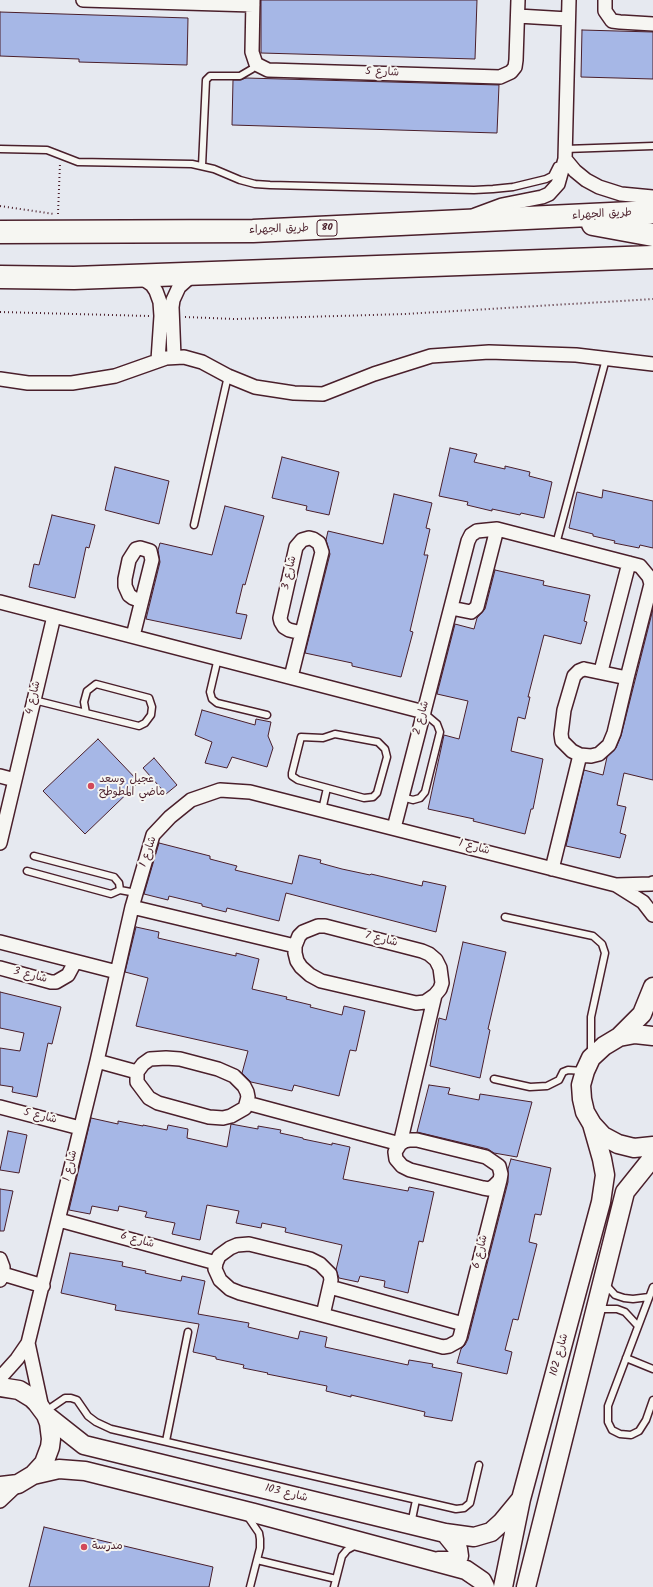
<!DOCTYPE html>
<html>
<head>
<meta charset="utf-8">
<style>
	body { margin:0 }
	canvas { display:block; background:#e6e9f0 }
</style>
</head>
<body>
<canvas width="653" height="1587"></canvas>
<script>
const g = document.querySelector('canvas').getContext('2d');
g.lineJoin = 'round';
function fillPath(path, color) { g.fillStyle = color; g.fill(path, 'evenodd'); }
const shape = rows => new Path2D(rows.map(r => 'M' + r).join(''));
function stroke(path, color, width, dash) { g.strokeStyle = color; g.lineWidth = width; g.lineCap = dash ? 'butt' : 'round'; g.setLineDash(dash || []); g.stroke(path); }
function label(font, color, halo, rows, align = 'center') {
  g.font = font + ' Kalam,"Playpen Sans Arabic",sans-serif'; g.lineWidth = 4; g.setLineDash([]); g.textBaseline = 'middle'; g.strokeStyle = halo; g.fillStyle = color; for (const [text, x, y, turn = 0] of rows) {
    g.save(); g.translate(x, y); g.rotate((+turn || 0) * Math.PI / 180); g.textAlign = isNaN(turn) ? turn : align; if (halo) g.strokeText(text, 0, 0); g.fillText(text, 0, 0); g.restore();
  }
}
const building = shape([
	[261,0,477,0,475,59,261,53,261,0],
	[0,12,188,18,187,65,79,62,79,59,0,56,0,12],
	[582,30,653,32,653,79,581,77,582,30],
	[246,78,499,85,497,133,232,125,233,80,240,80,246,78],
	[450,448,477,454,474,462,505,469,505,466,530,472,529,476,552,482,544,518,521,513,520,515,492,509,492,511,467,505,468,502,439,496,450,448],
	[282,457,339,472,329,515,306,510,307,506,272,498,282,457],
	[115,467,169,481,159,524,105,510,115,467],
	[603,490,653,501,653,548,640,545,639,548,614,543,615,541,593,536,593,534,569,528,577,492,602,498,603,490],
	[394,494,432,503,426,528,430,529,424,555,428,555,410,631,413,632,401,677,352,666,352,663,305,653,330,554,326,540,328,531,383,544,394,494],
	[225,506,264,516,245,585,243,584,236,613,247,615,241,639,146,619,160,562,158,550,160,543,212,555,225,506],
	[52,515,95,525,89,548,86,547,75,598,29,587,34,564,39,565,52,515],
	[495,570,544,581,543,585,590,595,584,621,587,622,581,644,544,635,528,697,530,697,525,719,518,717,511,751,543,759,533,809,531,809,525,834,473,821,474,819,428,809,444,735,459,739,468,701,437,694,455,624,474,629,477,618,485,609,495,570],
	[653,609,653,780,624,773,617,805,626,807,620,833,626,835,620,858,566,846,584,770,603,775,607,757,616,748,621,736,653,609],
	[202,710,255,725,256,719,271,722,268,736,273,748,267,767,232,757,227,768,205,763,212,742,195,735,202,710],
	[98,739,139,782,85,834,43,791,98,739],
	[154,758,177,785,166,794,143,768,154,758],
	[159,843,210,856,210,859,237,866,235,870,292,884,299,855,321,860,320,863,342,869,370,875,371,874,422,886,423,881,446,886,436,932,286,893,279,921,227,908,226,912,202,906,202,904,169,896,168,900,144,894,159,843],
	[136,927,159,932,158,938,236,956,236,953,259,959,252,989,287,997,286,999,311,1005,310,1007,342,1015,344,1006,365,1011,356,1051,350,1050,339,1096,294,1085,292,1091,251,1082,242,1073,248,1051,136,1026,148,978,125,972,136,927],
	[463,942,506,952,488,1029,490,1030,480,1078,430,1066,439,1018,446,1020,463,942],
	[0,992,61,1007,52,1044,48,1043,37,1097,12,1092,13,1087,0,1085,0,1048,20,1051,24,1033,0,1028,0,992],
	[429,1085,450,1088,448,1094,479,1100,480,1094,532,1102,517,1157,494,1153,488,1149,417,1132,429,1085],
	[91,1118,118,1124,118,1121,143,1126,143,1125,167,1130,168,1125,188,1129,187,1138,227,1147,231,1124,258,1129,258,1126,281,1130,280,1133,303,1138,303,1139,332,1145,332,1143,350,1147,343,1179,408,1191,409,1187,434,1192,423,1242,419,1241,408,1293,384,1287,385,1281,360,1276,358,1282,339,1278,336,1270,342,1245,285,1232,286,1228,262,1223,261,1228,236,1223,239,1211,207,1205,200,1240,172,1234,175,1223,145,1217,147,1212,119,1206,118,1211,92,1206,90,1214,69,1210,91,1118],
	[8,1131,27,1135,19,1173,0,1170,8,1131],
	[511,1159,551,1168,541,1215,535,1214,529,1242,537,1244,518,1320,513,1319,505,1350,512,1352,507,1374,457,1363,461,1349,465,1345,468,1339,508,1182,508,1169,511,1159],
	[0,1189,13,1191,4,1231,0,1231,0,1189],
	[70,1253,123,1262,122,1266,146,1271,145,1273,181,1281,182,1276,205,1281,198,1314,249,1323,248,1327,298,1339,300,1331,327,1337,325,1347,408,1365,409,1360,433,1364,432,1367,462,1373,452,1421,424,1416,425,1412,351,1395,351,1397,326,1391,327,1386,267,1374,268,1373,243,1368,244,1365,216,1359,216,1357,193,1352,199,1324,115,1310,116,1305,61,1293,70,1253],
	[44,1527,213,1567,209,1587,29,1587,44,1527]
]);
fillPath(building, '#a6b7e6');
stroke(building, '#4a1f2b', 1);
const lane = shape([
	[0,149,47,150,78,162,192,164,214,169,240,180,255,184,270,185,474,190,493,189,513,187,546,179,552,176,557,166],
	[565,149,653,146],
	[202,166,206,80,210,76,240,76,252,69,256,64],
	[194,525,228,376],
	[556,544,606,359],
	[218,658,210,692,212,699,217,703,267,715],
	[34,700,86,713,139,726,145,723,151,715,152,707,149,698,96,684,87,691,84,702,86,713],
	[335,734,378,742,385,749,387,757,377,793,373,797,364,798,298,780,292,776,292,773,301,737,323,738,335,734],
	[402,797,413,800,420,798,425,792,440,732,437,724,424,713],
	[322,810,327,788],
	[34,856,114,877,119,883,120,890,136,893],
	[27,871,111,894,120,890],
	[505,917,593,936,602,944,605,953,591,1017,591,1053],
	[494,1079,530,1087,547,1086,559,1080,563,1072,568,1070,583,1071],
	[606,1285,615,1295,624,1298,633,1299,649,1297],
	[653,1287,608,1406,608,1422,612,1430,620,1434,631,1435,639,1431,646,1420,653,1400],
	[598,1309,617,1309,625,1312,638,1326],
	[626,1358,653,1369],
	[46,1411,65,1398,71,1398,77,1400,88,1416,96,1422,111,1429,456,1509,464,1508,470,1503,479,1465],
	[166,1441,188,1332],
	[248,1517,259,1533,260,1539,260,1548,250,1587],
	[411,1524,416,1500],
	[257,1560,336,1579],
	[334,1587,342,1556,347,1550,356,1545]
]);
const street = shape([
	[83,0,253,5],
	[253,0,252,52,256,64,268,70,500,77,511,72,515,67,516,60,518,0],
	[605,0,605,11,612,21,620,22,653,24],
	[518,16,568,19],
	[565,159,575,171,586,180,599,187,621,194,653,197],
	[475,215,502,205,542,197,549,194,558,184,565,159,569,0],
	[139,276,152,285,156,291,160,302,161,316,158,360],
	[174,357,172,307,173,300,179,287,189,278,195,274],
	[0,379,28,383,72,383,115,376,166,358,184,357,202,362,228,376,255,387,294,393,323,394,374,374,431,356,489,352,576,355,653,364],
	[0,602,424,712],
	[451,608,471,612,477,607,497,529],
	[133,636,152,560,150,551,140,548,136,549,129,560,125,579,125,586,129,595,133,598,141,601],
	[584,669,627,678,614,733,609,745,599,754,591,756,580,755,572,751,562,741,561,734,564,710,574,676,579,671,584,669],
	[601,671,629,563],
	[291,677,322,552,319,543,313,539,309,538,302,540,296,547,280,618,281,622,284,627,289,630,302,633],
	[0,776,15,780],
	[394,828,468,541,471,535,477,531,497,529,640,566,649,577,651,584,627,678],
	[0,843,54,616],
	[552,869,580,755],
	[616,885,643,902,653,915],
	[132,907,295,946],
	[318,926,325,926,422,951,429,954,436,960,440,968,442,983,440,989,435,995,425,1002,416,1003,321,981,310,975,301,967,297,961,295,953,295,946,299,936,303,932,318,926],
	[0,942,117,972],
	[0,968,51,982,56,982,68,975,75,962],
	[166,1058,180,1059,218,1069,234,1076,244,1086,247,1092,248,1097,245,1108,231,1116,223,1118,209,1117,158,1103,149,1098,137,1082,137,1072,143,1064,150,1059,166,1058],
	[97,1061,137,1072],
	[247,1103,400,1144],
	[0,1107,80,1128],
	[410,1140,417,1140,486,1157,499,1166,501,1174,500,1180,494,1186,489,1189,483,1188,410,1170,402,1166,396,1159,395,1152,400,1144,405,1141,410,1140],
	[400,1144,435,995],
	[59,1220,216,1263],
	[0,1259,3,1267,3,1274,0,1280],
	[3,1274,43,1286],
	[330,1287,463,1324],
	[323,1315,331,1280,330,1274,320,1264,310,1259,249,1244,237,1245,230,1248,219,1256,216,1263,215,1269,220,1280,230,1289,240,1293,443,1347,449,1346,458,1341,460,1337,500,1180],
	[28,1343,42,1408],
	[0,1378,17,1359,28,1343,97,1061,132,907,153,835,170,817,191,800,220,790,250,792,616,885,651,884,653,883],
	[0,1501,18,1484]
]);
const secondary = shape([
	[653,1036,635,1034,619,1037,604,1046,591,1058,585,1071,581,1085,582,1099,585,1112,592,1124,603,1136,618,1144,634,1148,653,1146],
	[619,1037,642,1014,653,987],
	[0,1387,19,1390,32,1398,37,1403,46,1415,49,1423,51,1439,50,1447,44,1463,33,1475,18,1484,0,1486],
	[46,1415,84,1445,445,1533,474,1537,491,1532,502,1522,521,1499],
	[33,1475,59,1469,85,1471,254,1513,466,1570,482,1581,485,1587],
	[438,1561,454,1561,459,1556,458,1549,445,1533],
	[503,1587,521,1499,601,1202,605,1175,602,1159,592,1124],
	[526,1587,625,1192,653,1157]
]);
const highway = shape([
	[593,224,653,235],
	[0,232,253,231,653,212],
	[0,277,74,278,653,257]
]);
stroke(lane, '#4a1f2b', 9);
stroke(street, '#4a1f2b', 16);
stroke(secondary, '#4a1f2b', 21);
stroke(highway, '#4a1f2b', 25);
stroke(shape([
	[0,206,54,214],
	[58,214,60,163],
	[0,312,149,316],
	[185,317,235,319,406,314,653,299]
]), '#4a1f2b', 2, [1, 3]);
stroke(lane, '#f6f6f2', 6);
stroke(street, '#f6f6f2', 13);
stroke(secondary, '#f6f6f2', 18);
stroke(highway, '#f6f6f2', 22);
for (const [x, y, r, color] of [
	[91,786,4,"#d1495b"],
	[84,1547,4,"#d1495b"]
]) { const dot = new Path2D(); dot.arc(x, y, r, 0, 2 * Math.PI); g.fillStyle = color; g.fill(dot); stroke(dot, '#f6f6f2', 1.5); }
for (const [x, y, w] of [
	[327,228,20]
]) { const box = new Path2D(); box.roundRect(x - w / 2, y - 8, w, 16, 3); g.fillStyle = '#f6f6f2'; g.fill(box); stroke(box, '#4a1f2b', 1); }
label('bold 10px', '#4a1f2b', null, [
	["80",327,228]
]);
label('11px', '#4a1f2b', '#f6f6f2', [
	["شارع 5",382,73,2],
	["طريق الجهراء",602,215,-3],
	["طريق الجهراء",279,230,-2],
	["شارع 3",290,573,-77],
	["شارع 4",34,698,-77],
	["شارع 2",422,718,-75],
	["شارع 1",474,848,15],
	["شارع 1",149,852,-71],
	["شارع 7",381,940,14],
	["شارع 3",30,976,14],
	["شارع 5",40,1117,14],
	["شارع 1",71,1166,-77],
	["شارع 6",137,1241,15],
	["شارع 6",481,1252,-76],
	["شارع 102",560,1355,-75],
	["شارع 103",286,1494,14]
]);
label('11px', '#4a1f2b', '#f6f6f2', [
	["عجيل وسعد",99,780],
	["ماضي المطوطح",99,793],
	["مدرسة",92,1547]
], 'left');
</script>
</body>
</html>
